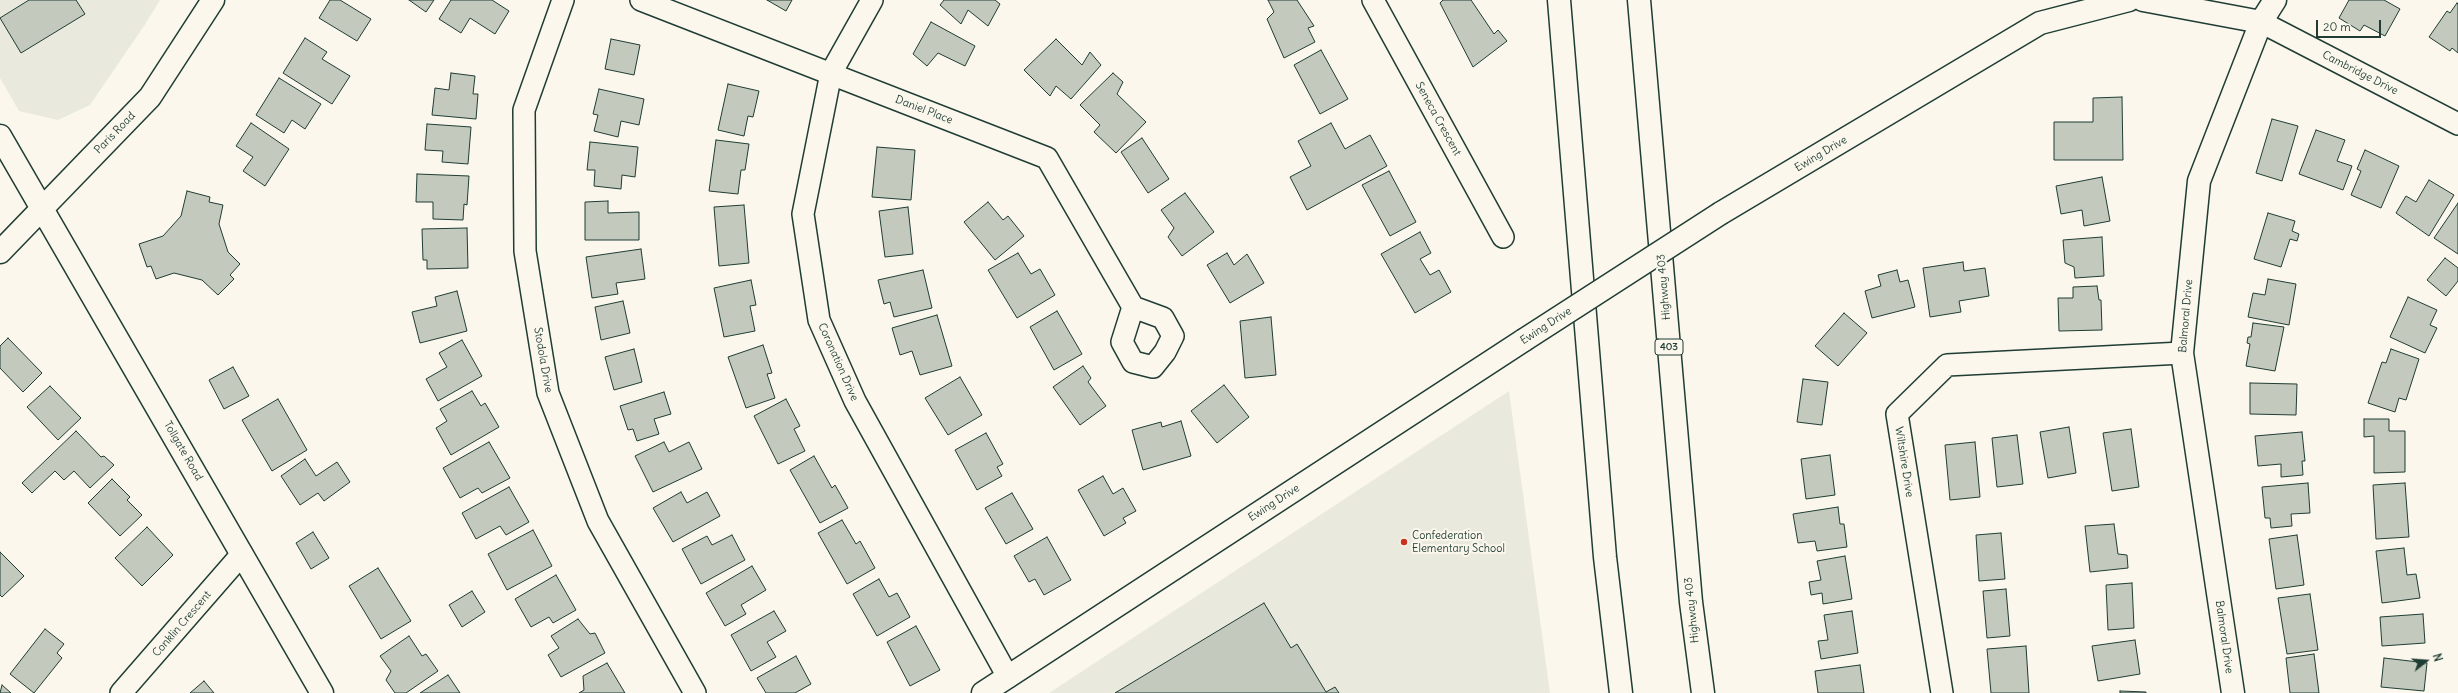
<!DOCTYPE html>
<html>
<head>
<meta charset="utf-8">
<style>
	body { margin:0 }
	#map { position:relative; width:2458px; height:693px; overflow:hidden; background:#fbf7ec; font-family:Delius,sans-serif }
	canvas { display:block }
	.north { position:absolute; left:2406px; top:641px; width:40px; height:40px; -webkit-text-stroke:3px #fbf7ec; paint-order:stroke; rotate:73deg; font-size:11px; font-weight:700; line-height:16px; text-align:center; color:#1f3d34 }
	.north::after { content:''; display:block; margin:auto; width:14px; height:18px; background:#1f3d34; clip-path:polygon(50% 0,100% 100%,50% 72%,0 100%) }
	.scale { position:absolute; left:2316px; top:20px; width:65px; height:18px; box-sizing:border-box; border:2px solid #1f3d34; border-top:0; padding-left:5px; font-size:12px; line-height:14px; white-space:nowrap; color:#1f3d34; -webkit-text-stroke:3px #fbf7ec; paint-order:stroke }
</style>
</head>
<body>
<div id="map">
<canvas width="2458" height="693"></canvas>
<div class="north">N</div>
<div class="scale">20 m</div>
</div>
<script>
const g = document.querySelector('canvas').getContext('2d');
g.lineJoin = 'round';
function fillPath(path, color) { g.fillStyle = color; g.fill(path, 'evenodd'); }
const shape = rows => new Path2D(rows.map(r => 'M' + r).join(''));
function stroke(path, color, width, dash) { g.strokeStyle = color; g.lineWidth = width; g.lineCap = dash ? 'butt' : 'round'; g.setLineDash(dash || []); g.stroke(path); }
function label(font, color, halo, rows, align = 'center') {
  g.font = font + ' Delius,sans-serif'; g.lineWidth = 4; g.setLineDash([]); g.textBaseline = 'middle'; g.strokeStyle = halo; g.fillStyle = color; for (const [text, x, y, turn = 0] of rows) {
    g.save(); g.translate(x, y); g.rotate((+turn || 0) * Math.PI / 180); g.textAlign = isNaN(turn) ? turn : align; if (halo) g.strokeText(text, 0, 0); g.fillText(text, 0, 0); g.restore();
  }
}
fillPath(shape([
	[0,0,160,0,144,26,90,105,58,120,19,111,0,78],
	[1509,391,1550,693,1049,693]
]), '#eae9de');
const building = shape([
	[29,0,76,0,85,14,21,53,0,18,29,0],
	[330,0,340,0,371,19,357,41,319,18,330,0],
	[409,0,434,0,426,12,409,0],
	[451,0,492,0,509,11,495,34,470,18,461,33,439,19,451,0],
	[767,0,792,0,786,11,767,0],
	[944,0,995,0,1000,4,988,26,968,10,961,24,940,5,944,0],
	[1268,0,1297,0,1314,26,1308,28,1315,42,1284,58,1267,19,1274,12,1268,0],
	[1443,0,1471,0,1494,34,1498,30,1507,41,1473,67,1440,3,1443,0],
	[2349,0,2384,0,2400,9,2385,36,2364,25,2360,31,2339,18,2349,0],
	[2457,3,2458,4,2458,53,2452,48,2450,51,2429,37,2447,11,2450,13,2457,3],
	[931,22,975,46,965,66,938,53,927,66,913,54,931,22],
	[305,38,327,52,322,59,350,76,332,104,283,73,305,38],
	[611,39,640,45,634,75,605,69,611,39],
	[1056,39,1082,65,1090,52,1101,65,1071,99,1056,86,1050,96,1024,70,1056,39],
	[1321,50,1348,99,1320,114,1294,65,1321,50],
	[451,73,475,76,473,94,478,94,476,119,432,115,435,88,449,90,451,73],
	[1113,73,1123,82,1117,94,1146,122,1116,153,1094,132,1100,125,1080,105,1113,73],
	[279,78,321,104,305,129,292,120,284,133,256,115,279,78],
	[728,84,759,91,753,117,748,116,744,136,718,130,728,84],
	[599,89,644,99,639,125,621,121,618,137,594,131,598,115,593,114,599,89],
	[2122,97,2123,160,2054,160,2054,122,2093,122,2093,98,2122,97],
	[2272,119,2298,126,2282,181,2256,173,2272,119],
	[251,123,289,149,265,186,243,171,253,157,236,146,251,123],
	[1331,123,1345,149,1370,135,1387,166,1307,210,1290,177,1311,166,1298,141,1331,123],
	[427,124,471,127,468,164,442,162,443,151,425,150,427,124],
	[2316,130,2345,140,2337,161,2352,166,2343,190,2299,174,2316,130],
	[1142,138,1169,179,1148,193,1121,152,1142,138],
	[716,140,749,144,745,170,741,170,738,194,709,191,716,140],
	[590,142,638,147,635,177,622,175,621,189,594,186,595,170,587,170,590,142],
	[877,147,915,150,911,200,872,197,877,147],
	[2365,150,2399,166,2381,208,2351,195,2361,171,2357,169,2365,150],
	[1389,171,1416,222,1390,236,1362,185,1389,171],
	[417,174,469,176,467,205,464,204,463,220,433,219,433,202,416,202,417,174],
	[2102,177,2110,221,2084,226,2082,210,2061,214,2056,186,2102,177],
	[2429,180,2454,195,2429,236,2396,213,2406,196,2416,202,2429,180],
	[187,191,210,197,209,202,223,205,219,224,228,252,240,264,230,275,234,279,218,295,202,280,174,273,156,279,151,266,147,267,139,244,163,236,181,216,187,191],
	[1185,193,1214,232,1182,256,1168,237,1174,228,1161,210,1185,193],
	[608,201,608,213,639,212,639,240,585,240,585,202,608,201],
	[988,202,1003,220,1008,216,1024,236,995,260,964,222,988,202],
	[2458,203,2458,254,2434,238,2458,203],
	[744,205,749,263,719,266,714,207,744,205],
	[908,207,913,254,885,257,879,211,908,207],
	[2268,213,2295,221,2292,231,2299,234,2297,241,2290,239,2281,267,2254,259,2268,213],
	[467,228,468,268,427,269,427,260,423,260,422,229,467,228],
	[1420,232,1431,253,1420,259,1430,275,1439,270,1451,292,1415,313,1381,254,1420,232],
	[2102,237,2104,276,2075,278,2074,267,2065,263,2063,240,2102,237],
	[641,249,645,279,616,283,618,294,592,298,586,257,641,249],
	[1018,253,1031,274,1040,269,1055,295,1017,318,988,270,1018,253],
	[1227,253,1234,265,1247,254,1264,283,1230,303,1207,265,1227,253],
	[2445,258,2458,268,2458,281,2446,296,2427,280,2445,258],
	[1963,262,1964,271,1985,268,1989,296,1959,301,1961,312,1930,317,1923,268,1963,262],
	[923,270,932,308,894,317,890,302,884,304,878,280,923,270],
	[1897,270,1900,282,1908,280,1915,307,1872,318,1865,291,1881,286,1878,275,1897,270],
	[2268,279,2296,284,2289,325,2248,317,2253,293,2265,295,2268,279],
	[751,280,756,305,750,306,755,331,724,337,714,288,751,280],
	[2097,286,2099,300,2101,300,2102,330,2059,331,2058,298,2073,298,2073,287,2097,286],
	[457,291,467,331,420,343,412,312,437,306,435,297,457,291],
	[2408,297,2437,310,2430,325,2437,328,2425,353,2390,337,2408,297],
	[623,301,630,333,601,340,595,307,623,301],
	[1057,311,1082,354,1054,370,1030,327,1057,311],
	[1844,313,1867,333,1838,366,1815,346,1844,313],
	[937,315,952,366,920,375,912,351,900,355,892,328,937,315],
	[1271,317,1276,375,1245,378,1240,321,1271,317],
	[2253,323,2284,327,2275,371,2246,366,2250,344,2247,343,2248,337,2251,337,2253,323],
	[8,338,42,373,23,392,0,368,0,346,8,338],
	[462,340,482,376,438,401,426,379,447,367,439,353,462,340],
	[763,345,772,373,767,374,775,398,746,408,728,357,763,345],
	[634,349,642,382,614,390,605,357,634,349],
	[2391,349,2419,359,2406,400,2399,398,2395,412,2368,403,2382,362,2386,363,2391,349],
	[1083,366,1091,378,1088,382,1106,406,1080,425,1053,387,1083,366],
	[233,367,249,396,224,409,209,380,233,367],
	[960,377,982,415,948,435,925,398,960,377],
	[1803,379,1828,382,1822,425,1797,422,1803,379],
	[2250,383,2297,384,2296,415,2250,414,2250,383],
	[1224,385,1249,417,1217,443,1191,411,1224,385],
	[50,386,81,418,58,440,27,407,50,386],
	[472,391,481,406,485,403,499,427,451,455,436,428,447,421,440,409,472,391],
	[664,392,671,414,654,419,659,434,637,441,633,429,628,430,620,406,664,392],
	[278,399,307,450,272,471,242,420,278,399],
	[786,399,800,426,794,429,805,451,778,464,754,416,786,399],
	[2364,419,2389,419,2389,431,2405,431,2405,472,2374,473,2374,436,2364,437,2364,419],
	[1181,421,1191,456,1143,470,1132,430,1161,422,1162,427,1181,421],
	[2069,427,2076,473,2048,478,2040,432,2069,427],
	[2131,429,2139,487,2112,491,2103,433,2131,429],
	[76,431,101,457,104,456,114,465,90,488,74,471,64,480,55,471,32,493,22,483,76,431],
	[2302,432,2305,461,2302,461,2303,475,2281,477,2281,464,2258,466,2255,436,2302,432],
	[986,433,1003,464,997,467,1002,476,977,490,955,450,986,433],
	[2017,435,2023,484,1997,487,1992,438,2017,435],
	[489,442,510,478,482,493,478,488,460,498,443,468,489,442],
	[664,442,669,452,689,442,702,469,653,492,635,456,664,442],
	[1975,442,1980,497,1950,500,1945,445,1975,442],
	[1830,455,1835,495,1806,499,1801,459,1830,455],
	[814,456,832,488,835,485,848,508,820,523,790,470,814,456],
	[305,459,316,476,337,462,350,482,324,501,318,493,300,505,281,476,305,459],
	[1103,476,1113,494,1123,488,1136,511,1123,518,1126,523,1104,536,1078,490,1103,476],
	[112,479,130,497,127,500,142,515,120,536,88,503,112,479],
	[2308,483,2310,513,2291,514,2292,526,2271,528,2270,518,2265,518,2262,487,2308,483],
	[2405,483,2409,537,2376,539,2373,485,2405,483],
	[509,487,529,522,506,535,500,526,476,539,462,513,509,487],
	[681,492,687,503,707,492,720,516,673,542,653,508,681,492],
	[1012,493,1033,529,1006,544,985,508,1012,493],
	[1838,507,1840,524,1844,524,1847,547,1817,551,1815,541,1798,543,1793,514,1838,507],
	[842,520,856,544,860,541,875,568,847,584,818,533,842,520],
	[2114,524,2118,554,2127,555,2128,568,2090,572,2085,526,2114,524],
	[147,527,173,555,142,586,115,558,147,527],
	[533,530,552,566,507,590,488,554,533,530],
	[313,532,329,558,311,569,296,543,313,532],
	[2001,533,2005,579,1979,581,1976,535,2001,533],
	[732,535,745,560,701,584,682,549,707,536,712,545,732,535],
	[2297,535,2304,585,2276,589,2269,539,2297,535],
	[1047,537,1071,580,1044,595,1035,579,1029,582,1014,556,1047,537],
	[2404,548,2407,575,2416,574,2420,598,2382,603,2376,551,2404,548],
	[0,552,24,576,2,597,0,595,0,552],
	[1845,556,1852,599,1823,604,1822,593,1811,595,1809,582,1821,580,1817,561,1845,556],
	[752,566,766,590,741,605,746,614,725,626,706,593,752,566],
	[378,568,411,621,381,639,349,586,378,568],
	[556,575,576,610,553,623,549,617,531,627,515,599,556,575],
	[879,579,889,597,897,593,910,617,877,636,853,594,879,579],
	[2132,583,2134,628,2108,630,2106,585,2132,583],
	[2006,589,2010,636,1987,638,1983,591,2006,589],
	[472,591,485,612,462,627,449,605,472,591],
	[2310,594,2318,650,2287,654,2278,598,2310,594],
	[1264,603,1291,648,1297,644,1326,692,1335,687,1339,693,1115,693,1264,603],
	[774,611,786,631,767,642,776,657,751,671,731,635,774,611],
	[1852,611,1858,653,1821,659,1818,641,1828,640,1824,615,1852,611],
	[2423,614,2425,643,2382,646,2380,617,2423,614],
	[578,619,590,634,595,633,605,653,561,677,548,655,559,648,551,636,578,619],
	[916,626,940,670,910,686,887,642,916,626],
	[45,629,64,644,57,653,62,658,34,693,10,674,45,629],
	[409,636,422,656,426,654,438,671,406,693,395,693,386,680,391,671,380,656,409,636],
	[2135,640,2140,674,2098,681,2092,646,2135,640],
	[2026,646,2029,693,1991,693,1987,649,2026,646],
	[2314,654,2319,693,2290,693,2286,658,2314,654],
	[796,656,811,684,795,693,766,693,757,678,796,656],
	[2384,658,2427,663,2424,691,2381,687,2384,658],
	[607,663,625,693,579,693,584,690,583,676,607,663],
	[1860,665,1864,693,1818,693,1815,671,1860,665],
	[448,675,460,693,420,693,448,675],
	[204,681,214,693,190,693,204,681],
	[2,685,11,693,0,693,2,685],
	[2120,691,2146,692,2146,693,2120,693,2120,691]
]);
fillPath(building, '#c4c9be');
stroke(building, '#1f3d34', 1);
const street = shape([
	[563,0,524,110,525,251,548,393,598,521,695,693],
	[641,0,1047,158,1133,307,1163,318,1173,336,1165,352,1153,367,1133,362,1122,342,1133,307],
	[872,0,831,73,803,214,819,320,855,401,1008,677],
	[1373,0,1503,237],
	[2261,22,2458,124],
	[121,693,242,554],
	[1942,693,1897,414,1947,365,2182,353]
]);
const secondary = shape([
	[2143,0,2261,22],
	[0,136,322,693],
	[1721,213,2040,23,2129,0],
	[0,252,150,97,213,0],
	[983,693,1524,340],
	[2233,693,2182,353,2199,181,2261,22,2275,0]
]);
const highway = shape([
	[1559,0,1605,557,1621,693],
	[1639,0,1691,602,1703,693]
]);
stroke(street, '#1f3d34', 24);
stroke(secondary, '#1f3d34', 25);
stroke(highway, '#1f3d34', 25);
stroke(street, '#fbf7ec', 21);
stroke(secondary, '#fbf7ec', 22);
stroke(highway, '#fbf7ec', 22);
const secondaryBridge = shape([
	[1524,340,1721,213]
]);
stroke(secondaryBridge, '#1f3d34', 25, []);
stroke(secondaryBridge, '#fbf7ec', 22);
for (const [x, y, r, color] of [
	[1404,542,4,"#c8321e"]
]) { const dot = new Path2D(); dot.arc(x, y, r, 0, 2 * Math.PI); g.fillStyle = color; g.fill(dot); stroke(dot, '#fbf7ec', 1.5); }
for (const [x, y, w] of [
	[1669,347,28]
]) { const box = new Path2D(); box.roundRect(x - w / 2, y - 8, w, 16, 3); g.fillStyle = '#fbf7ec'; g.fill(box); stroke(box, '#1f3d34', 1); }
label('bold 10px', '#1f3d34', null, [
	["403",1669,347]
]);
label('11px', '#1f3d34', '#fbf7ec', [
	["Cambridge Drive",2360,73,27],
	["Daniel Place",924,110,21],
	["Seneca Crescent",1438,119,61],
	["Paris Road",115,133,-46],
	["Ewing Drive",1821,154,-31],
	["Highway 403",1664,287,-95],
	["Balmoral Drive",2186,316,-85],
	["Ewing Drive",1546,326,-33],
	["Stodola Drive",543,360,80],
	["Coronation Drive",838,362,66],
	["Tollgate Road",183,451,60],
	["Wiltshire Drive",1904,462,81],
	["Ewing Drive",1274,503,-33],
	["Highway 403",1692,610,-96],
	["Conklin Crescent",182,624,-49],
	["Balmoral Drive",2224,637,82]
]);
label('11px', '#1f3d34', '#fbf7ec', [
	["Confederation",1412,536],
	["Elementary School",1412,549]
], 'left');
</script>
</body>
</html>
